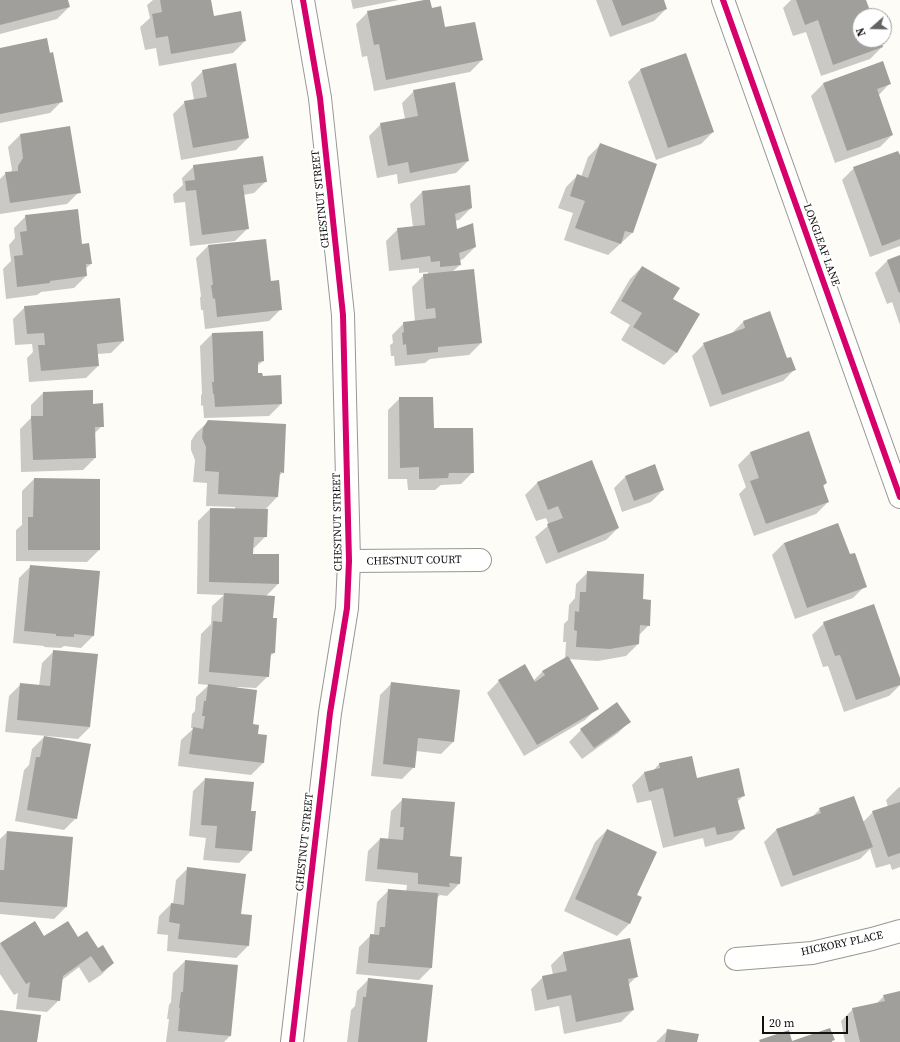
<!DOCTYPE html>
<html>
<head>
<meta charset="utf-8">
<style>
	body { margin:0 }
	#map { position:relative; width:900px; height:1042px; overflow:hidden; background:#fdfcf7; font-family:"Source Serif 4",serif }
	canvas { display:block }
	.north { position:absolute; left:852px; top:8px; width:40px; height:40px; box-sizing:border-box; background:#fff; border:1px solid #a0a0a0; border-radius:50%; rotate:250deg; font-size:11px; font-weight:700; line-height:16px; text-align:center; color:#111 }
	.north::after { content:''; display:block; margin:auto; width:14px; height:18px; background:#646362; clip-path:polygon(50% 0,100% 100%,50% 72%,0 100%) }
	.scale { position:absolute; left:762px; top:1016px; width:86px; height:18px; box-sizing:border-box; border:2px solid #111; border-top:0; padding-left:5px; font-size:12px; line-height:14px; white-space:nowrap; color:#111; -webkit-text-stroke:3px #fff; paint-order:stroke }
</style>
</head>
<body>
<div id="map">
<canvas width="900" height="1042"></canvas>
<div class="north">N</div>
<div class="scale">20 m</div>
</div>
<script>
const g = document.querySelector('canvas').getContext('2d');
g.lineJoin = 'round';
function fillPath(path, color) { g.fillStyle = color; g.fill(path, 'evenodd'); }
const shape = rows => new Path2D(rows.map(r => 'M' + r).join(''));
function stroke(path, color, width, dash) { g.strokeStyle = color; g.lineWidth = width; g.lineCap = dash ? 'butt' : 'round'; g.setLineDash(dash || []); g.stroke(path); }
function label(font, color, halo, rows, align = 'center') {
  g.font = font + ' "Source Serif 4",serif'; g.lineWidth = 4; g.setLineDash([]); g.textBaseline = 'middle'; g.strokeStyle = halo; g.fillStyle = color; for (const [text, x, y, turn = 0] of rows) {
    g.save(); g.translate(x, y); g.rotate((+turn || 0) * Math.PI / 180); g.textAlign = isNaN(turn) ? turn : align; if (halo) g.strokeText(text, 0, 0); g.fillText(text, 0, 0); g.restore();
  }
}
fillPath(shape([
	[0,0,67,0,69,7,57,19,0,34],
	[153,0,210,0,213,17,245,41,233,53,159,66,156,48,145,50,140,27,150,18,147,5],
	[351,0,399,0,353,9],
	[429,0,431,9,444,29,475,23,482,60,470,72,374,91,367,56,362,57,356,24,368,12],
	[596,0,663,0,666,9,654,21,610,37],
	[791,0,865,0,871,16,860,16,860,40,879,40,882,47,870,59,821,76,806,32,793,36,783,8],
	[0,49,62,101,50,113,0,123],
	[685,54,713,132,701,144,656,160,628,82,640,70],
	[203,71,248,138,236,150,181,160,173,114,185,102,194,100,191,83],
	[823,84,889,84,878,96,892,135,880,147,835,163,811,96],
	[414,91,468,161,456,173,398,184,397,174,377,178,369,136,381,124,405,119,402,103],
	[20,135,79,192,67,204,0,214,0,179,6,173,10,173,12,170,8,147],
	[600,145,632,233,608,255,564,240,573,213,558,208,566,187,578,175,581,177,588,157],
	[900,158,900,246,870,257,842,180,854,168],
	[194,166,266,181,254,193,243,195,247,229,235,241,190,246,185,202,174,203,173,194,183,185,182,178],
	[422,192,471,208,459,220,455,221,456,230,475,247,463,259,459,261,460,265,452,272,481,343,469,355,430,359,425,363,395,366,394,356,391,356,390,345,393,343,392,335,404,323,415,322,412,287,424,275,428,275,428,272,419,273,419,268,389,271,386,241,398,229,413,227,410,204],
	[26,216,81,245,91,264,85,269,86,276,74,288,41,292,37,295,6,299,3,269,11,261,9,245,15,238,14,228],
	[208,246,270,282,281,309,269,321,205,329,203,310,201,310,200,298,201,296,196,258],
	[900,256,900,325,892,302,887,304,875,273,887,261],
	[642,267,672,299,698,315,676,353,664,365,621,340,630,325,610,313,630,279],
	[25,307,123,341,111,353,97,354,98,366,86,378,29,382,27,358,33,352,32,344,15,345,13,319],
	[770,313,786,360,795,369,783,381,710,407,692,356,704,344,731,334,743,322],
	[212,334,263,361,257,366,257,374,262,377,281,404,269,416,204,418,203,405,201,406,201,395,202,394,200,346],
	[43,393,92,405,102,426,94,434,95,458,83,470,21,472,20,429,31,418,31,405],
	[400,398,433,429,473,472,461,484,441,485,435,490,408,490,407,479,388,479,388,410],
	[209,421,283,472,279,476,277,497,265,510,266,536,254,548,252,548,252,555,278,584,265,597,272,619,274,653,269,657,268,676,256,688,237,687,237,689,257,734,263,763,251,775,178,766,181,740,194,728,191,728,192,714,195,711,196,697,209,685,198,684,201,634,211,624,212,606,224,595,197,594,198,521,210,509,235,509,235,507,206,506,207,483,193,482,195,460,191,450,191,441,196,433],
	[750,453,826,483,823,487,828,502,816,514,754,536,739,494,746,487,738,465],
	[591,462,618,528,606,540,546,564,535,537,549,525,546,518,536,521,525,495,537,483],
	[626,476,663,490,651,502,622,512,614,488],
	[34,479,99,550,87,562,16,561,16,530,22,525,22,491],
	[784,543,849,556,865,586,853,598,795,619,772,555],
	[31,566,93,636,81,648,64,646,61,648,44,647,44,646,13,643,19,578],
	[588,572,642,600,649,625,638,636,638,644,626,656,598,661,568,659,597,708,585,720,524,756,487,693,499,681,533,681,543,671,565,659,566,642,563,642,564,624,568,620,569,605,575,598,576,584],
	[824,623,900,681,900,685,889,696,844,712,828,666,823,667,812,635],
	[54,651,90,727,78,739,5,732,9,696,21,684,39,686,42,663],
	[392,683,459,690,453,742,441,754,416,751,414,767,402,779,371,776,380,695],
	[630,721,618,733,582,759,569,742,581,730],
	[44,737,76,818,64,830,15,821,24,770,29,765,32,749],
	[659,764,744,795,737,802,744,828,732,840,705,847,703,838,663,848,651,800,637,803,632,785,644,773,653,771],
	[205,779,250,812,251,851,239,863,203,860,206,838,189,836,193,791],
	[900,787,900,867,892,870,890,864,876,868,870,849,860,859,781,887,764,842,776,830,812,817,820,809,863,822,873,812,888,807,886,800,898,788],
	[403,799,449,856,459,884,447,896,440,895,436,899,431,968,419,980,356,974,359,947,371,935,372,935,374,934,377,902,389,890,406,892,407,885,365,881,368,851,380,839,388,840,391,811],
	[607,830,636,895,641,898,629,924,617,936,564,911,595,842],
	[7,832,66,907,54,919,0,914,0,839],
	[188,868,240,915,251,916,248,946,236,958,167,951,168,935,157,934,159,916,171,904,173,904,176,880],
	[35,923,44,937,77,938,98,949,113,963,101,975,89,983,79,967,62,980,59,1000,47,1012,16,1009,18,993,14,995,0,974,0,944],
	[563,953,637,976,628,985,633,1010,621,1022,564,1034,559,1006,535,1011,531,989,543,977,553,975,551,965],
	[185,961,230,1036,224,1042,166,1042,169,1019,167,1019,169,1005,171,1002,173,973],
	[369,979,426,1042,347,1042,351,1010,355,1006,357,991],
	[900,992,900,1042,845,1042,841,1021,853,1009,876,1004,884,996],
	[668,1030,696,1042,656,1042]
]), '#0003');
fillPath(shape([
	[0,0,68,0,70,7,0,25],
	[160,0,211,0,214,16,241,11,246,41,171,54,168,36,156,38,152,14,162,12],
	[424,0,430,0,432,8,441,6,445,27,475,22,483,60,386,80,379,44,374,45,367,11],
	[612,0,664,0,667,9,622,26],
	[796,0,866,0,872,16,860,16,860,40,881,40,883,47,833,65,818,20,805,25],
	[47,38,50,53,53,52,63,102,0,114,0,48],
	[686,53,714,132,668,148,640,69],
	[883,61,891,84,877,89,893,135,847,151,823,83],
	[236,63,249,138,193,148,184,101,207,97,202,70],
	[455,82,469,161,410,173,408,162,388,166,380,123,418,116,413,90],
	[70,126,81,193,10,203,5,172,18,171,18,166,23,158,20,134],
	[600,143,657,164,633,233,625,231,621,244,575,228,585,201,570,196,577,174,588,178],
	[898,151,900,155,900,239,882,246,853,167],
	[263,156,267,182,243,185,249,229,202,235,196,190,186,191,185,181,195,180,193,165],
	[470,185,472,208,455,214,457,229,473,223,476,247,459,253,461,265,440,267,440,261,431,262,430,256,401,260,397,228,425,225,422,191],
	[78,209,82,244,89,243,92,264,86,264,87,276,50,281,50,283,17,287,14,256,23,255,20,232,27,231,25,215],
	[266,239,271,281,279,280,282,310,217,317,215,298,213,299,211,285,213,285,208,245],
	[900,255,900,292,899,293,887,260],
	[642,266,680,288,673,299,700,314,677,353,633,327,642,313,621,301],
	[474,269,482,343,438,347,438,352,407,355,406,344,403,345,402,333,404,332,403,322,436,318,435,308,426,309,423,274],
	[120,298,124,341,97,344,99,366,41,371,38,345,45,345,44,333,27,334,24,306],
	[770,311,787,358,791,357,796,370,722,395,703,343,745,328,743,321],
	[263,331,264,361,258,362,258,373,262,373,263,376,281,375,282,404,215,407,214,394,213,394,212,382,214,382,212,333],
	[93,390,93,404,103,403,104,427,95,427,96,458,33,460,31,416,43,416,43,392],
	[399,397,433,397,434,428,473,428,474,473,449,473,448,478,419,479,419,467,400,468],
	[208,420,286,424,284,473,280,472,278,497,218,494,219,472,205,471,206,447,202,438,203,428],
	[809,431,827,483,823,485,829,502,766,524,750,481,759,478,750,452],
	[592,460,619,528,558,553,547,524,563,518,558,506,548,510,537,482],
	[655,464,664,490,634,501,625,476],
	[34,478,100,479,100,550,28,550,28,517,33,517],
	[210,508,268,509,267,537,254,537,253,554,279,554,279,584,209,582],
	[838,523,850,554,855,553,867,587,807,608,784,543],
	[30,565,100,571,94,636,74,634,74,637,56,636,56,634,24,631],
	[587,571,644,574,643,599,651,600,650,626,640,625,639,644,610,649,576,647,577,631,574,630,575,611,579,612,580,592,586,592],
	[224,593,275,596,273,618,277,618,275,653,271,653,269,677,209,672,213,621,222,622],
	[874,604,900,678,900,685,856,700,840,655,835,656,823,622],
	[53,650,98,654,90,727,17,720,20,683,50,686],
	[568,656,599,709,537,745,498,680,525,664,535,682,545,675,542,671],
	[391,682,460,690,454,742,418,738,415,768,383,764],
	[208,684,257,690,253,724,259,725,258,734,267,735,264,763,189,754,193,727,203,729,205,716,202,716,204,701,206,701],
	[617,702,631,722,594,748,580,729],
	[44,736,91,744,77,819,27,810,36,757,40,757],
	[692,756,697,778,739,768,745,796,737,798,745,829,717,835,715,827,674,837,663,788,649,792,644,772,660,768,659,763],
	[205,778,254,782,251,811,256,811,252,851,215,848,217,826,201,825],
	[854,796,873,847,793,876,776,829,821,813,819,808],
	[402,798,455,802,450,856,462,857,460,884,449,883,450,887,418,884,418,873,377,869,380,838,403,840,404,827,400,827],
	[900,802,900,853,888,857,872,811],
	[607,829,657,852,637,895,642,897,630,924,575,899],
	[7,831,73,837,67,907,0,902,0,870,4,870],
	[187,867,246,874,241,914,252,915,249,946,178,939,180,924,169,922,171,903,184,905],
	[388,889,438,893,432,968,368,963,370,934,379,935,380,927,385,927],
	[35,921,44,936,68,921,78,937,87,931,98,948,103,945,114,963,102,972,91,956,63,976,60,1001,28,997,30,982,26,984,0,943],
	[630,938,638,977,628,979,634,1010,576,1022,571,995,547,1000,542,976,567,971,563,952],
	[185,960,238,965,231,1036,178,1031,180,1008,179,1008,181,992,183,992],
	[368,978,433,985,427,1042,358,1042,363,997,366,997],
	[900,991,900,1042,860,1042,852,1008,885,1001,883,995],
	[0,1010,41,1015,37,1042,0,1042],
	[830,1028,835,1040,832,1041,832,1042,760,1042,759,1040,789,1030,792,1041],
	[667,1029,699,1034,697,1042,665,1042]
]), '#a19f9c');
const minor = shape([
	[723,0,900,497],
	[349,561,480,560],
	[736,959,812,953,872,939,900,931],
	[292,1042,330,713,347,608,349,561,343,315,320,98,303,0]
]);
stroke(minor, '#979795', 24);
stroke(minor, '#fffffe', 22);
stroke(shape([
	[723,0,900,497],
	[292,1042,330,713,347,608,349,561,343,315,320,98,303,0]
]), '#d6006c', 6);
label('11px', '#111', '#fff', [
	["CHESTNUT STREET",321,199,-96],
	["LONGLEAF LANE",821,245,70],
	["CHESTNUT STREET",338,522,-91],
	["CHESTNUT COURT",414,561,-1],
	["CHESTNUT STREET",305,842,-84],
	["HICKORY PLACE",842,944,-12]
]);
</script>
</body>
</html>
